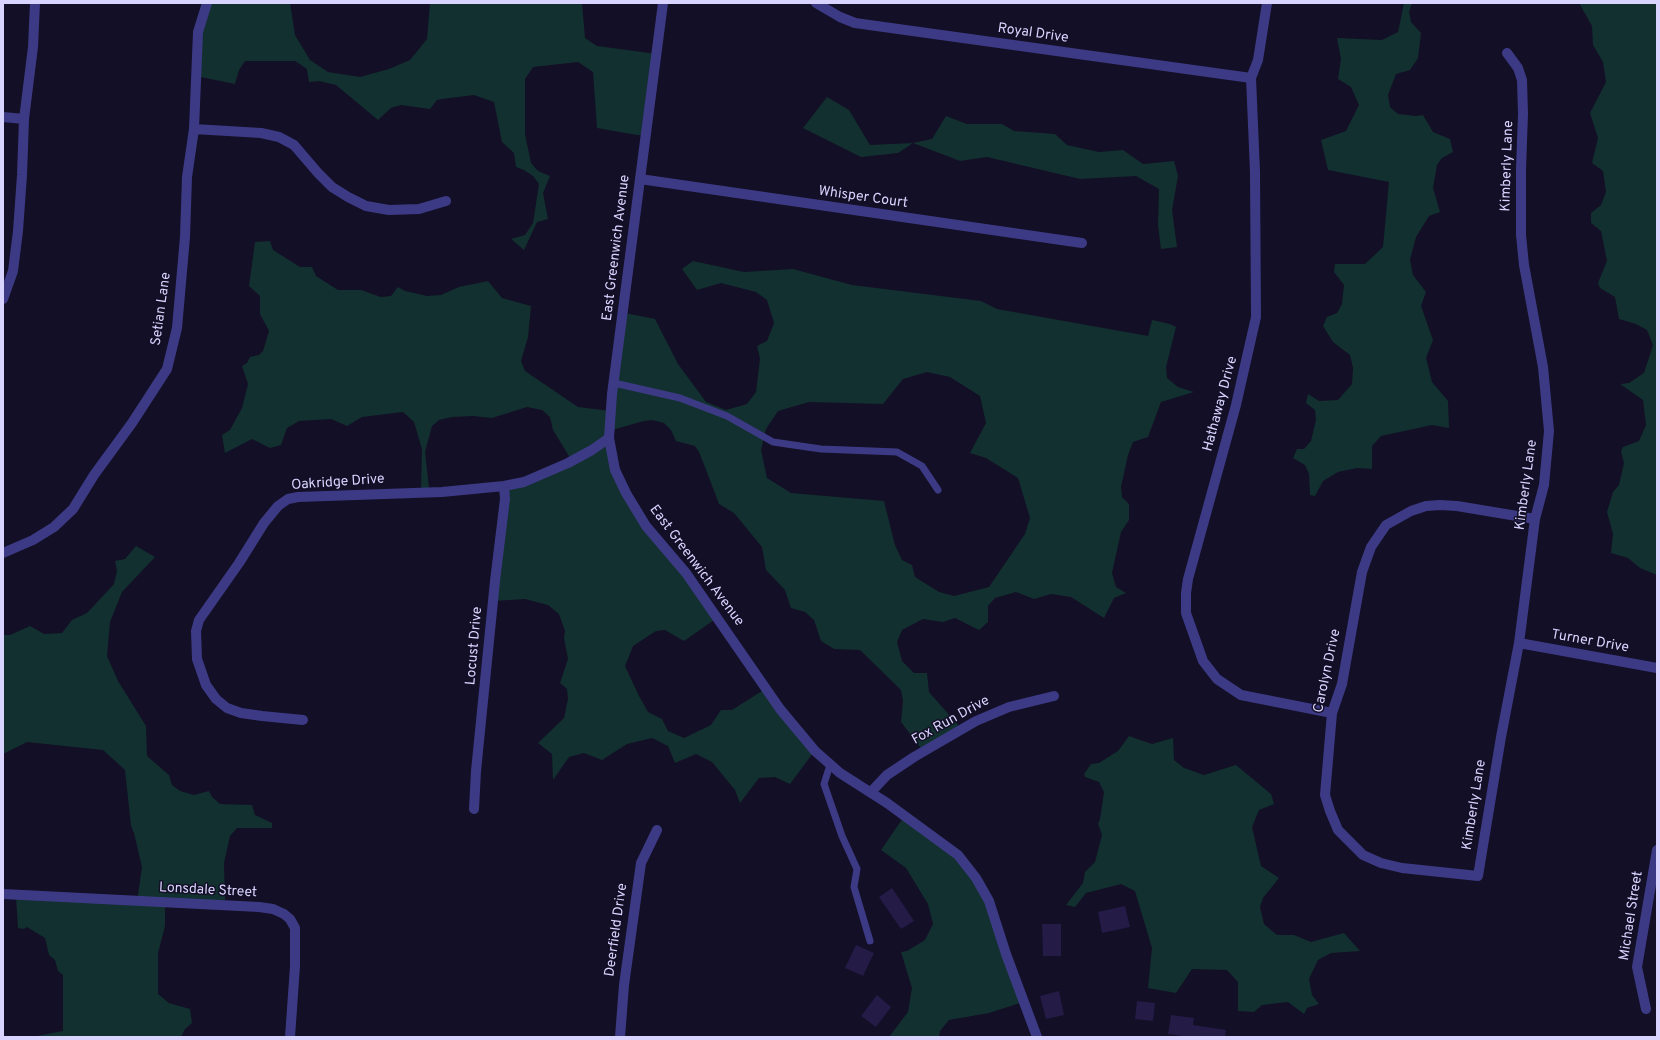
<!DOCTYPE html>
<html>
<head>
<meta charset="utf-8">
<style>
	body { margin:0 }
	#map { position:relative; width:1660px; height:1040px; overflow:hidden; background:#130f26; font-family:Overpass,sans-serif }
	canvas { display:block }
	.frame { position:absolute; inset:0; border:4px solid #d9d4ff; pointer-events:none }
</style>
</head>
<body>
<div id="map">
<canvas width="1660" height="1040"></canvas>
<div class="frame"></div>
</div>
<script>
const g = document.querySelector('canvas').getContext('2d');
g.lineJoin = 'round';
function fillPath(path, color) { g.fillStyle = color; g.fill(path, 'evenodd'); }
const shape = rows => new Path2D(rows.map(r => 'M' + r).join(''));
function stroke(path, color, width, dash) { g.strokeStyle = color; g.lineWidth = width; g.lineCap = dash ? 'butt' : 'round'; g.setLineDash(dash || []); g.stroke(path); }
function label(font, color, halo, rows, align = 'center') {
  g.font = font + ' Overpass,sans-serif'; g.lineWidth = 3; g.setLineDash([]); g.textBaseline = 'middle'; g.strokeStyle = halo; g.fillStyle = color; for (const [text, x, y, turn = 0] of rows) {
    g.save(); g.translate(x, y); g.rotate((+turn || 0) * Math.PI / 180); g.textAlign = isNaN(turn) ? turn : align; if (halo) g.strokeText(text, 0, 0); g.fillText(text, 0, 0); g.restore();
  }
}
fillPath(shape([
	[208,3,290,3,295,35,310,60,328,72,360,77,389,69,410,60,427,39,430,3,582,3,585,38,597,46,657,54,646,135,637,135,597,128,593,72,578,62,533,67,525,79,525,134,531,163,538,171,550,176,543,193,548,219,537,222,524,250,511,239,525,235,533,223,539,184,533,176,524,170,516,167,514,153,502,142,494,102,474,95,442,99,437,100,430,109,401,105,391,108,378,120,336,85,319,81,309,82,307,69,295,61,245,61,239,70,235,84,196,76,196,57],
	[1404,3,1412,3,1409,12,1411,22,1421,33,1418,58,1410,70,1396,74,1388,95,1390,107,1398,114,1416,116,1423,115,1433,132,1450,139,1453,152,1442,158,1437,165,1433,188,1440,212,1429,216,1416,237,1410,260,1413,275,1426,292,1421,306,1433,340,1426,358,1432,382,1448,401,1449,428,1432,425,1381,436,1372,446,1372,469,1357,468,1338,472,1323,481,1315,496,1310,495,1309,474,1305,465,1293,458,1297,449,1304,449,1311,441,1316,420,1315,410,1306,403,1308,394,1319,401,1338,400,1352,384,1353,368,1350,355,1333,342,1323,326,1327,317,1337,313,1342,304,1344,285,1334,272,1335,264,1365,264,1383,247,1389,182,1328,170,1321,140,1346,131,1359,105,1351,87,1338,79,1341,59,1337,38,1382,40,1398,32],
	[1579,3,1657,3,1657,575,1640,568,1628,558,1611,553,1613,534,1607,512,1613,492,1619,485,1624,463,1621,451,1623,447,1639,441,1646,425,1643,400,1620,384,1629,383,1644,373,1653,345,1647,330,1636,324,1619,319,1615,297,1600,288,1598,283,1607,261,1601,231,1591,223,1591,213,1601,205,1606,192,1603,171,1592,163,1598,138,1590,113,1606,82,1603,62,1593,45,1592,26],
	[827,97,849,110,870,145,913,143,932,139,946,116,967,124,1002,124,1014,131,1055,134,1067,145,1099,152,1123,150,1143,164,1174,161,1178,176,1172,210,1177,247,1161,249,1158,225,1159,189,1136,176,1080,179,987,157,960,161,913,143,898,153,861,157,803,128],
	[270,241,273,250,300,267,312,267,316,276,338,290,361,290,381,297,391,296,398,287,405,291,427,296,441,295,459,287,488,281,502,298,531,306,528,337,521,361,525,371,578,407,611,411,625,313,655,319,678,364,706,402,726,410,747,404,756,392,760,359,757,346,767,341,774,323,767,300,756,292,721,283,697,290,682,269,693,261,744,272,793,269,852,285,981,301,997,309,1148,336,1152,320,1170,324,1176,327,1166,367,1167,378,1178,387,1194,392,1161,402,1148,437,1133,442,1128,455,1121,487,1122,497,1129,504,1129,520,1121,532,1112,573,1116,587,1126,593,1114,598,1104,618,1071,597,1051,594,1034,599,1016,592,995,598,988,606,988,622,979,630,955,618,943,622,923,619,902,630,897,642,902,661,914,673,927,673,929,692,958,725,958,727,923,751,901,722,903,701,901,690,860,650,834,649,821,641,814,620,805,612,791,608,785,590,766,570,762,547,734,513,719,504,705,467,699,452,695,446,676,441,671,430,664,423,652,420,644,421,612,430,610,439,630,499,717,618,684,641,665,630,656,631,633,646,625,666,639,696,648,712,662,719,668,731,684,738,711,725,721,710,732,710,765,689,816,749,790,784,775,777,759,778,740,803,735,790,712,762,696,754,675,763,668,746,652,738,627,744,602,760,584,753,569,757,553,780,552,754,538,743,564,718,568,699,567,689,560,683,568,659,564,638,565,631,559,614,548,605,525,599,494,601,504,490,572,461,553,430,550,417,542,410,527,407,492,418,473,416,452,417,439,420,432,426,425,452,429,488,421,488,422,449,414,422,403,412,362,417,347,426,331,419,299,421,287,428,281,445,270,448,252,439,225,453,222,435,230,430,242,408,248,384,242,366,247,363,250,357,259,355,263,351,269,331,260,314,260,296,249,286,255,242],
	[927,372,950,377,980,396,986,423,970,453,986,458,1018,478,1030,518,1025,534,989,587,954,596,939,592,915,577,912,565,902,560,895,545,884,501,791,493,767,478,761,450,766,429,778,411,809,402,883,404,903,379],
	[136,546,155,557,122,592,110,622,107,656,118,681,146,726,147,756,169,775,172,785,180,791,194,795,209,791,212,797,220,804,252,805,255,815,272,823,272,828,237,828,230,836,224,863,225,900,165,906,165,926,158,953,158,994,169,1003,190,1009,192,1023,185,1029,181,1037,32,1037,63,1031,63,975,58,971,55,960,49,955,45,938,27,927,24,929,18,928,16,897,137,902,142,867,134,833,131,826,125,770,103,750,27,742,3,754,3,635,10,635,30,626,44,634,62,633,72,620,87,613,114,584,117,571,115,561,125,559],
	[1129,736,1152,744,1173,738,1174,760,1184,768,1204,775,1236,765,1271,794,1274,804,1259,810,1252,827,1261,866,1279,878,1263,898,1260,907,1264,924,1277,935,1294,935,1311,942,1344,933,1360,951,1331,953,1318,960,1309,979,1312,995,1319,1004,1307,1008,1304,1014,1288,1002,1262,1005,1254,1012,1238,1011,1238,982,1227,970,1192,969,1176,993,1148,988,1152,948,1135,891,1121,884,1086,893,1075,907,1066,905,1083,883,1085,872,1095,862,1102,835,1098,824,1100,819,1104,792,1099,782,1085,777,1084,774,1091,764,1099,763,1118,751],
	[903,818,959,856,977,878,1023,1002,989,1013,949,1020,940,1031,939,1037,889,1037,908,1012,912,988,901,952,907,951,925,940,933,924,928,904,906,868,881,850]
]), '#12302f');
fillPath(shape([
	[892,888,914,921,901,929,879,897],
	[1125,906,1130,927,1102,933,1098,912],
	[1042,924,1061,924,1061,956,1043,956],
	[856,945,874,953,863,976,845,968],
	[1059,991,1064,1015,1046,1019,1040,996],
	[877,995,891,1007,876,1027,861,1016],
	[1137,1001,1155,1003,1153,1021,1135,1019],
	[1171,1015,1194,1018,1193,1025,1226,1030,1225,1037,1190,1037,1168,1034]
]), '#241b47');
stroke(shape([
	[614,383,680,398,727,416,773,442,821,449,897,452,922,466,938,490],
	[830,765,824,784,842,836,857,869,854,887,870,941]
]), '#3d3a85', 7);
stroke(shape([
	[816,3,840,17,855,23,1251,78],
	[1267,3,1258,60,1251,78,1255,172,1256,317,1236,405,1188,579,1186,593,1186,613,1203,661,1217,679,1241,695,1332,713],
	[1507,53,1518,68,1522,80,1523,114,1521,169,1521,235,1524,265,1543,367,1549,431,1544,485,1535,519,1519,643,1501,737,1478,876,1402,868,1381,863,1363,855,1338,830,1330,811,1325,795,1332,713,1342,684,1362,572,1371,547,1386,525,1411,511,1426,506,1440,505,1457,506,1535,519],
	[3,117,24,119],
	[194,129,261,133,279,137,294,145,318,173,332,187,348,197,366,206,389,210,419,209,446,201],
	[640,179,1082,243],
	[3,299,13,271,18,231,22,175,24,119,33,47,35,3],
	[3,553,33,540,54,527,73,509,94,475,132,423,167,369,177,328,185,237,187,177,194,129,198,32,207,3],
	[1519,643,1657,668],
	[303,720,262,716,241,713,227,708,216,699,206,685,197,659,196,631,199,620,239,563,264,523,278,506,288,499,298,497,442,492,504,486,524,482,568,463,592,450,609,438],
	[871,792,887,775,914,757,976,721,1009,707,1054,696],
	[474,809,476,771,495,581,505,499,504,486],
	[3,894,259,907,273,909,284,914,290,919,295,928,295,966,290,1037],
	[1646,1009,1637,967,1657,850],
	[620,1037,624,985,641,863,657,830]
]), '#3d3a85', 10);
stroke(shape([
	[663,3,612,394,609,438,615,470,626,493,646,526,686,573,780,709,815,751,840,773,887,803,958,855,976,878,989,901,1006,954,1037,1037]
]), '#3d3a85', 10);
label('14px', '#d9d4ff', '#130f26', [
	["Royal Drive",1033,34,8],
	["Kimberly Lane",1508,166,-88],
	["Whisper Court",863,198,8],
	["East Greenwich Avenue",617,248,-83],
	["Setian Lane",162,309,-82],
	["Hathaway Drive",1221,404,-75],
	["Oakridge Drive",338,483,-4],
	["Kimberly Lane",1527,485,-82],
	["East Greenwich Avenue",696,566,53],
	["Turner Drive",1590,642,10],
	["Locust Drive",475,646,-85],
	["Carolyn Drive",1328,671,-78],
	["Fox Run Drive",951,721,-29],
	["Kimberly Lane",1475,805,-81],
	["Lonsdale Street",208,891,3],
	["Michael Street",1632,916,-81],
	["Deerfield Drive",617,930,-82]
]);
</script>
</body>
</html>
